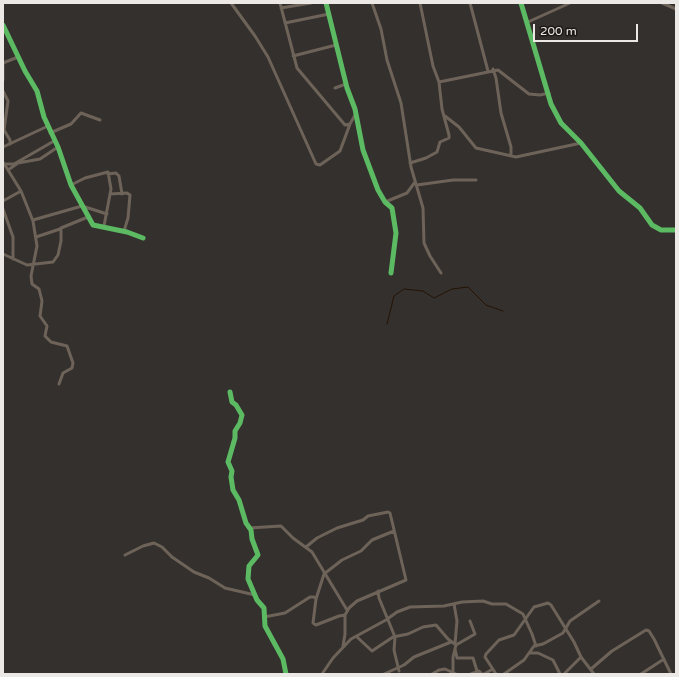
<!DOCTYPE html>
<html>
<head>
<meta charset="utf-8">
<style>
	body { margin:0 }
	#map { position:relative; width:679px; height:677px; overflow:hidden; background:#33302e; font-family:"Varela Round",sans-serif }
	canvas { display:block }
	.frame { position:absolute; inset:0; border:4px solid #ece8e5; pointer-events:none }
	.scale { position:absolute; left:533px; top:24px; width:105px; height:18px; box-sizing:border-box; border:2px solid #ece8e5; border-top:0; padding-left:5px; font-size:12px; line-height:14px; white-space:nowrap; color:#ece8e5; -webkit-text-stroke:3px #1b1917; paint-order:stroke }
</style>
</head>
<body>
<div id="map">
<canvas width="679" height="677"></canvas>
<div class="frame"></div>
<div class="scale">200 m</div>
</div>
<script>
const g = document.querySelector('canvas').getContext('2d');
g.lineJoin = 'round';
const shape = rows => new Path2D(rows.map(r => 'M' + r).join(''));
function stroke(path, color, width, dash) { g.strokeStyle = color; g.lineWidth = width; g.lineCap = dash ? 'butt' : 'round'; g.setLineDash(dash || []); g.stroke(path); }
stroke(shape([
	[387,324,394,296,404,289,423,291,434,298,452,289,468,287,486,305,503,311]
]), '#241304', 1);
stroke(shape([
	[231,3,255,36,268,57,316,164,320,165,340,151,350,124,355,115],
	[280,3,297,68,345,125,350,124],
	[326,3,347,88,355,109,363,150,378,190,385,202,392,208,396,233,391,273],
	[372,3,381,29,387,60,401,103,411,167,423,208,424,243,430,256,441,273],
	[470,3,488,71],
	[521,3,551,104,561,123,581,143,619,191,640,208,652,225,661,230,676,230],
	[662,3,676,9],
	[281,8,311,3],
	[528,22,570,3],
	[285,23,329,14],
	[3,25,25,71,37,91,44,117,58,147,71,185,93,225,127,232,143,238],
	[293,56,336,45],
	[3,63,18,57],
	[493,69,496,78,501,113,511,147,511,155],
	[3,80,3,63],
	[439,82,498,70,529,94,540,95,549,93],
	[335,88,346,84],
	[3,91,8,101,4,130,10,140,10,144],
	[445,116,459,127,476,148,516,157,581,143],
	[50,133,71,124,81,113,100,120],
	[3,147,48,126],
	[3,162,21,191,33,221,37,246,31,276,32,284,39,289,42,301,40,316,47,326,45,336,51,342,67,346,73,363,72,368,63,373,59,384],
	[410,163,426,158,437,152,440,142,449,138,449,135,442,109,439,82,433,66,420,3],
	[4,164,14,164,54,141],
	[8,170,18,163,40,159,58,147],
	[108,174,116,173,119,176,122,194],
	[71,185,85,178,108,172,111,189,104,226],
	[417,185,453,180,476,180],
	[110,194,127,193,130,195,128,218,124,231],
	[3,201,21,191],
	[385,202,407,193,415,182],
	[3,209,13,237,13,259],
	[33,220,82,206,107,214],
	[36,237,60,229],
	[3,254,27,265,53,262,58,255,61,241,61,228,88,217],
	[230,392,232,402,236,405,242,415,240,423,235,431,235,438,228,462,232,471,231,477,233,490,239,500,246,523,251,530,252,539,258,555,249,566,248,579,257,600,264,608,265,626,283,659,286,674],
	[249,528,281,526,293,538,312,552,347,610],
	[306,547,317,538,337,528,363,520,368,516,388,512,390,513,406,580,357,601,349,608,345,615,345,634,343,646],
	[125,555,143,546,154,543,162,547,172,557,194,572,209,578,225,588,255,595],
	[378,591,379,598,395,637,394,650,399,671],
	[454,604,457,621,455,644],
	[345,615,339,616,316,625,313,623,316,599,324,574,342,560,361,551,372,540,394,531],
	[264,617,285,613,310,597,314,597,316,599],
	[357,637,372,651,393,637,408,634,423,627,436,625,448,639,456,645],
	[455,649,457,658,473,658,477,671],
	[529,653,538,653,553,660,560,674],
	[591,669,612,651,646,630,649,631,654,639,671,674],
	[453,671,453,657,456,645,475,634,470,621],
	[322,674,333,658,351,639,386,620,397,612,410,607,444,606,462,602,483,601,492,604,506,604,523,614,532,634,536,646],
	[384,674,404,665,414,657,451,642],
	[432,674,439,670,445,669,456,674],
	[471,674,479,671,482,674],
	[484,674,493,669],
	[496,674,485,657,486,654,499,640,514,635,534,607,548,603,551,605,574,642,581,657,594,674],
	[504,674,524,660,534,646,543,644,563,633,570,621,599,601],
	[564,674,581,657],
	[641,674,664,659]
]), '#6e6358', 3);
stroke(shape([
	[326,3,347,88,355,109,363,150,378,190,385,202,392,208,396,233,391,273],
	[521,3,551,104,561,123,581,143,619,191,640,208,652,225,661,230,676,230],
	[3,25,25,71,37,91,44,117,58,147,71,185,93,225,127,232,143,238],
	[230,392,232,402,236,405,242,415,240,423,235,431,235,438,228,462,232,471,231,477,233,490,239,500,246,523,251,530,252,539,258,555,249,566,248,579,257,600,264,608,265,626,283,659,286,674]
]), '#5cba63', 5);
</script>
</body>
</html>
